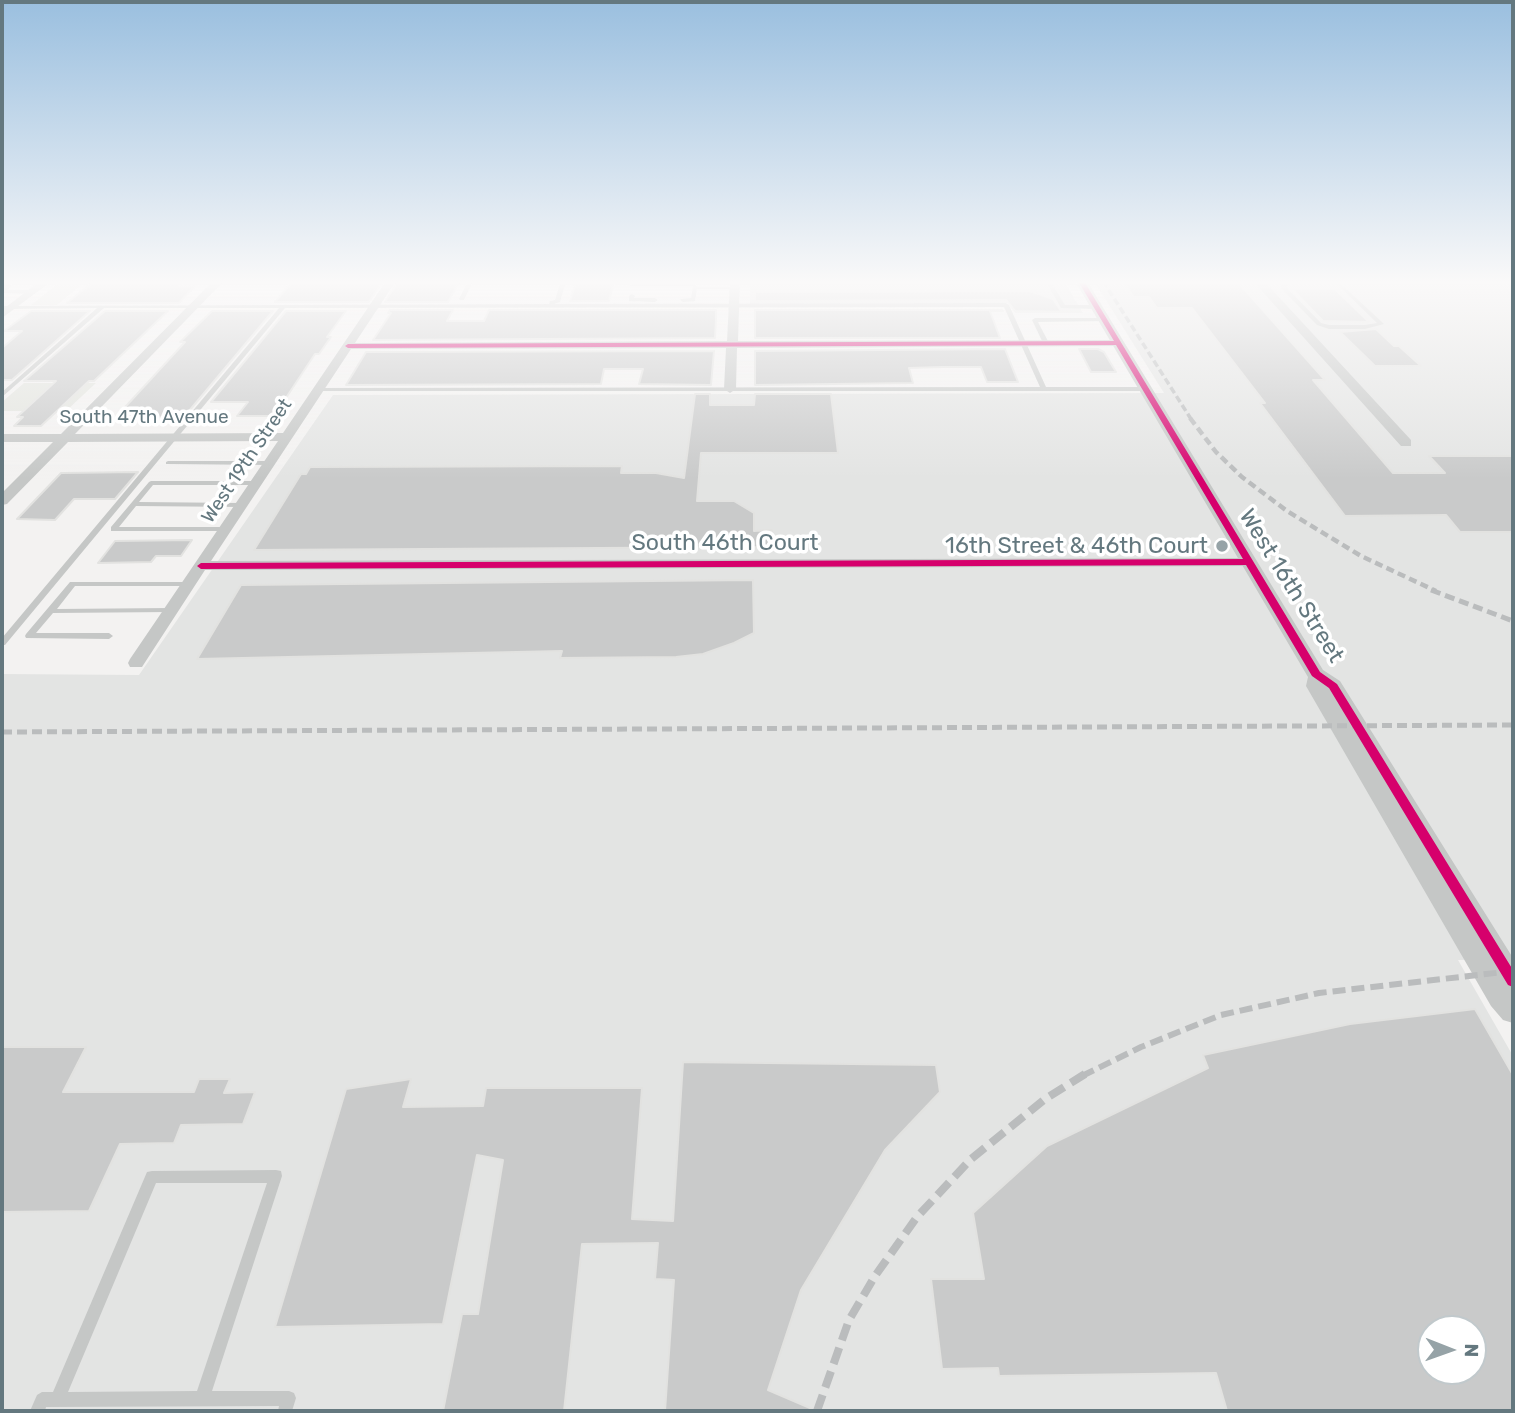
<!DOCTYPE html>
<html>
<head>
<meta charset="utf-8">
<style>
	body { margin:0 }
	#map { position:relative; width:1515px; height:1413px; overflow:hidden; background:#f3f2f1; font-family:Rubik,sans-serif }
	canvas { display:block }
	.frame { position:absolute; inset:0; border:4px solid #64787f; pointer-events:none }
	.north { position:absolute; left:1417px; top:1315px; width:70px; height:70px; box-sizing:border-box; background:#fff; border:2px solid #c1c9cc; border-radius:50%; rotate:91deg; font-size:19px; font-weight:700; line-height:28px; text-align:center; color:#64787f }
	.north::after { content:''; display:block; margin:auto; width:24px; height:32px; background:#96a3a7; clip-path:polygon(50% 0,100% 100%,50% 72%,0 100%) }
</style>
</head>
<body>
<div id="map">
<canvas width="1515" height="1413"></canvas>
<div class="frame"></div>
<div class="north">N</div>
</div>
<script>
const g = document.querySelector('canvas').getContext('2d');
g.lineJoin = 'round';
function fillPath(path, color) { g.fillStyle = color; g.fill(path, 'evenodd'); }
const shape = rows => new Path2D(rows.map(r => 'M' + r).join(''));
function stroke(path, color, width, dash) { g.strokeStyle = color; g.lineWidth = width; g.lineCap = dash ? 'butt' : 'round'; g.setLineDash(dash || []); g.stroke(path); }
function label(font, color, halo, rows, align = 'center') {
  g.font = font + ' Rubik,sans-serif'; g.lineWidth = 7; g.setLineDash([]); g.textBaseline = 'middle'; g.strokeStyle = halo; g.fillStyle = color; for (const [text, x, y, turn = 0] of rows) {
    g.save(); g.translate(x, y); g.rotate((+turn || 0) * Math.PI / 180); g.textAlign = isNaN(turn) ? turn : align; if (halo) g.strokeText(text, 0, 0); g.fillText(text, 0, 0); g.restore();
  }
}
fillPath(shape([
	[750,281,1064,281,1083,313,1015,313,1010,303,750,304],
	[1094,281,1513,281,1513,959,1458,960,1513,1056,1513,1411,2,1411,2,674,139,675,333,395,1164,393],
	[1431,1329,1473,1329,1473,1371,1431,1371]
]), '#e3e4e3');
fillPath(shape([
	[61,281,86,281,57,305,31,305],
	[24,383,96,383,66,411,2,411,2,402]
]), '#e2e4de');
const building = shape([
	[94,281,185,281,179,286,195,286,179,303,67,303,94,281],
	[293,281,383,281,369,302,275,302,293,281],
	[398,281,460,281,448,302,385,302,398,281],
	[576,281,614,281,609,301,570,301,576,281],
	[1123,281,1237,281,1325,380,1313,380,1393,473,1445,473,1429,456,1513,456,1513,532,1460,532,1446,515,1345,516,1260,403,1265,403,1192,308,1157,308,1149,297,1134,297,1123,281],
	[1292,289,1335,289,1369,322,1323,321,1292,289],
	[1030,291,1053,299,1061,311,1080,312,1015,311,1006,300,755,301,755,292,1030,291],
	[390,310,453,310,447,321,484,321,489,310,716,310,716,320,715,338,373,340,391,313,388,313,390,310],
	[755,310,1002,310,1003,311,990,311,1000,338,755,338,755,310],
	[31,311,90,311,12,380,2,380,2,348,22,331,4,331,31,311],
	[105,311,168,311,94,381,89,381,41,426,14,426,23,417,17,417,56,381,24,381,105,311],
	[212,311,273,311,184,417,115,418,185,342,180,342,212,311],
	[286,311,346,311,327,337,331,337,319,354,315,354,274,416,237,416,248,402,211,402,286,311],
	[1376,329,1394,346,1399,346,1421,366,1375,366,1340,332,1376,329],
	[1005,349,1018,382,987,382,981,367,942,367,909,368,913,383,755,385,755,351,1005,349],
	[1079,349,1098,349,1104,352,1116,372,1091,372,1079,349],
	[714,351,711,385,639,384,643,369,604,369,601,384,346,385,366,352,714,351],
	[695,394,710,394,710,405,754,405,755,394,831,394,838,453,701,453,697,501,734,501,754,513,754,531,772,530,772,547,254,550,301,474,306,474,310,467,622,466,621,473,656,473,684,478,695,394],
	[138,472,115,499,74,499,55,520,17,519,61,473,138,472],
	[192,540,181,556,156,556,151,562,98,563,115,541,192,540],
	[753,580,754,633,734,643,703,654,676,657,560,658,562,651,197,659,241,585,753,580],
	[1475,1009,1513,1075,1513,1411,1227,1411,1216,1373,999,1376,998,1368,942,1369,931,1279,984,1279,973,1213,1047,1146,1208,1068,1203,1055,1350,1024,1475,1009],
	[1431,1329,1473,1329,1473,1371,1431,1371,1431,1329],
	[2,1047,86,1047,63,1092,194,1092,199,1079,230,1079,224,1093,255,1092,243,1124,181,1125,174,1143,120,1144,89,1211,2,1212,2,1047],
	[683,1062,936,1065,940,1092,885,1150,801,1290,768,1390,817,1411,665,1411,674,1280,655,1279,658,1243,582,1244,564,1411,443,1411,462,1314,478,1314,503,1160,477,1155,443,1324,275,1327,346,1089,411,1079,403,1107,483,1106,486,1088,642,1088,632,1219,673,1221,683,1062]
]);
fillPath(building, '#c9caca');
stroke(building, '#e2e2e0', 2);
fillPath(shape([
	[468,281,473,281,464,300,460,300,459,299,468,281],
	[561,281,566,281,560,302,554,304,1006,303,1009,305,1046,387,1146,387,1149,389,1146,391,318,391,316,390,316,388,1040,387,1004,307,285,308,5,645,2,645,2,638,279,308,104,308,2,397,2,392,97,308,2,309,2,306,549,304,550,301,555,300,561,281],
	[1287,281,1499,283,1501,284,1499,285,1341,284,1384,324,1365,329,1329,329,1317,325,1281,288,1281,286,1287,281],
	[1290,283,1336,283,1377,323,1365,325,1329,325,1321,323,1286,287,1290,283],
	[734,283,1050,283,1052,284,1065,305,1096,305,1099,307,1096,309,1061,308,1048,285,732,285,732,283,734,283],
	[2,284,10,284,12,285,7,290,33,290,36,292,33,294,2,293,2,290,5,286,2,286,2,284],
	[632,284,695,284,697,287,734,287,736,288,734,289,697,289,695,301,683,302,680,300,681,299,691,298,693,286,630,286,630,285,632,284],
	[632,294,635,296,634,298,655,298,658,300,655,302,629,301,629,296,632,294],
	[1104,318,1106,319,1106,321,1038,322,1049,343,1046,345,1043,343,1032,320,1035,318,1104,318],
	[168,461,269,461,272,463,269,465,166,464,166,462,168,461],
	[151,481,256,481,259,483,256,485,153,485,139,502,241,503,244,505,241,507,136,506,119,527,229,527,229,531,111,531,111,527,149,482,151,481],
	[70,582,189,582,193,584,189,586,75,586,57,609,171,608,175,610,171,612,53,613,36,633,109,633,113,636,109,639,26,638,25,636,26,634,70,582],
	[276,1170,281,1171,282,1176,212,1391,289,1391,294,1393,296,1398,292,1411,278,1411,279,1406,46,1407,45,1411,30,1411,37,1395,42,1392,53,1392,147,1172,152,1171,276,1170],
	[156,1183,267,1183,197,1391,68,1392,156,1183]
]), '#c5c7c6');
fillPath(shape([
	[40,281,52,281,2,318,2,310,40,281],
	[213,281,224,281,75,434,283,433,386,281,396,281,355,343,727,341,730,281,740,281,738,341,1118,340,1123,343,1118,346,737,348,736,389,730,393,724,389,726,348,351,349,211,561,1250,558,1257,562,1250,566,205,570,142,667,130,667,128,663,130,659,278,441,68,442,7,504,2,505,2,493,53,442,2,442,2,434,61,434,213,281],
	[1253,281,1264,281,1411,440,1411,446,1401,446,1253,281]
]), '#c5c7c6');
fillPath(shape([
	[1075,281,1087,281,1323,670,1340,681,1513,958,1513,1023,1503,1020,1491,1006,1306,686,1308,677,1075,281]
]), '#c5c7c6');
stroke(shape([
	[1103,281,1191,419]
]), '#babcbd', 3.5, [7, 3.5]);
stroke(shape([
	[1190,418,1216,452,1242,477,1287,511,1361,556,1436,591]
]), '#babcbd', 4.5, [8, 4.5]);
stroke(shape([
	[1431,590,1513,621],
	[2,732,1513,725]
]), '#babcbd', 5, [10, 5]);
stroke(shape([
	[1082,1076,1141,1047,1221,1015,1319,993,1513,971]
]), '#babcbd', 6, [13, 6]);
stroke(shape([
	[817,1411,849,1320,875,1276,917,1217,971,1159,1045,1099,1085,1074]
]), '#babcbd', 8, [17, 8]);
fillPath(shape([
	[1078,281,1084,281,1320,672,1337,684,1513,970,1513,987,1508,985,1329,688,1312,676,1246,565,201,569,197,566,201,563,1243,559,1116,345,348,348,345,346,348,344,1114,341,1078,281]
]), '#d6006c');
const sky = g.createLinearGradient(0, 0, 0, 479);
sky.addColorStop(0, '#9abfdf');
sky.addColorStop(0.59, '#faf9f9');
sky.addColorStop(1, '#faf9f900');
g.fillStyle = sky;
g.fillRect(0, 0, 1515, 479);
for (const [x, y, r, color] of [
	[1222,546,7,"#96a3a7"]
]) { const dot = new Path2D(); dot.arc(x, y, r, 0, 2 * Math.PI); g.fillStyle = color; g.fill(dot); stroke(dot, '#fff', 2.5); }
label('19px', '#64787f', '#fff', [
	["South 47th Avenue",144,418],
	["West 19th Street",247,461,-56]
]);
label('23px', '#64787f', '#fff', [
	["South 46th Court",725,543],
	["West 16th Street",1291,586,58]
]);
label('23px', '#64787f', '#fff', [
	["16th Street & 46th Court",1208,546]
], 'right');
</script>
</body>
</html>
